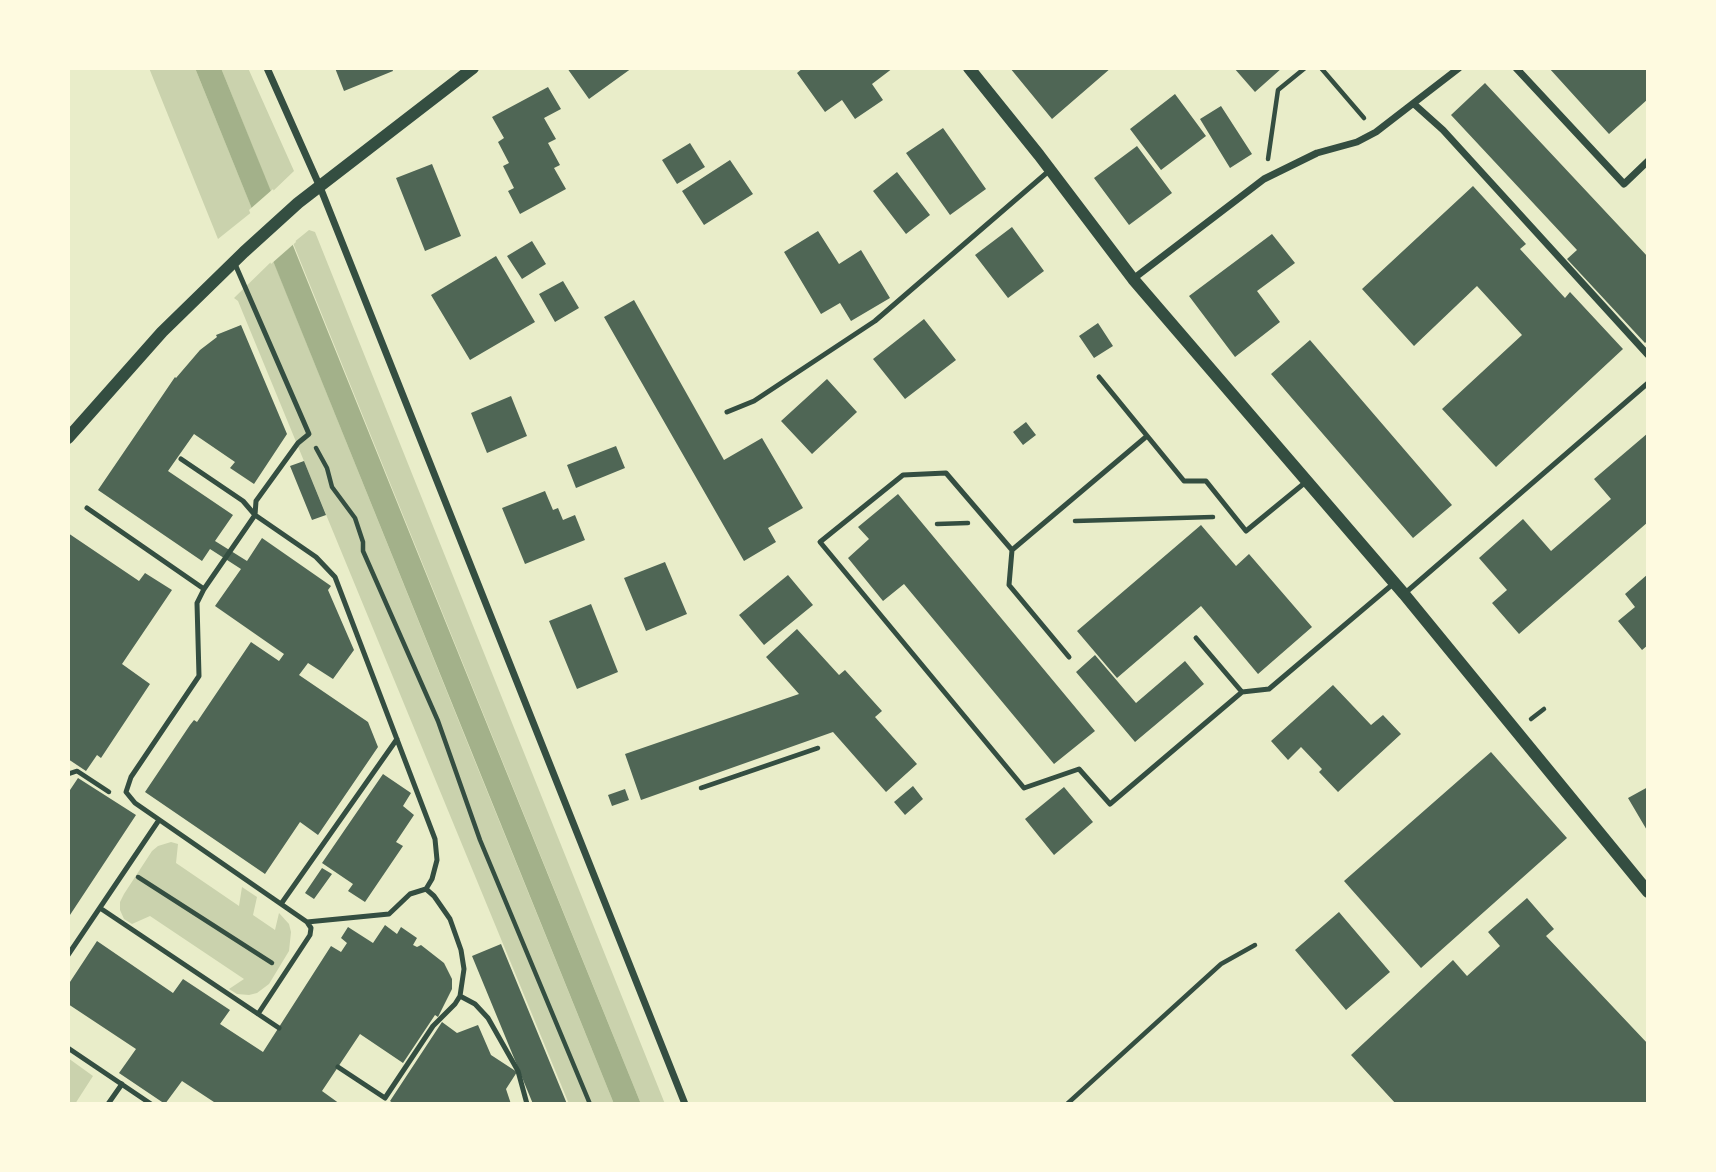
<!DOCTYPE html>
<html>
<head>
<meta charset="utf-8">
<style>
	body { margin:0 }
	#map { position:relative; width:1716px; height:1172px; overflow:hidden; background:#e9edc9; font-family:"Times New Roman",serif }
	canvas { display:block }
	.frame { position:absolute; inset:0; border:70px solid #fefae0; pointer-events:none }
</style>
</head>
<body>
<div id="map">
<canvas width="1716" height="1172"></canvas>
<div class="frame"></div>
</div>
<script>
const g = document.querySelector('canvas').getContext('2d');
g.lineJoin = 'round';
function fillPath(path, color) { g.fillStyle = color; g.fill(path, 'evenodd'); }
const shape = rows => new Path2D(rows.map(r => 'M' + r).join(''));
function stroke(path, color, width, dash) { g.strokeStyle = color; g.lineWidth = width; g.lineCap = dash ? 'butt' : 'round'; g.setLineDash(dash || []); g.stroke(path); }
fillPath(shape([
	[149,68,195,68,253,211,218,239],
	[221,68,248,68,294,171,271,193],
	[309,230,315,232,665,1104,641,1104,293,243],
	[273,260,472,754,614,1104,569,1104,238,301,234,298],
	[171,842,178,844,176,863,239,906,242,887,257,897,253,915,275,930,279,913,289,924,291,932,289,951,269,984,257,993,249,995,237,994,229,989,244,979,150,916,132,924,124,919,120,910,120,902,124,894,152,851,158,846],
	[68,1058,93,1076,75,1104,68,1104]
]), '#cad2ad');
fillPath(shape([
	[195,68,221,68,641,1104,614,1104]
]), '#a3b18a');
fillPath(shape([
	[273,189,296,242,271,264,249,210]
]), '#e9edc9');
fillPath(shape([
	[335,68,392,68,393,71,344,91],
	[567,68,632,68,589,99],
	[803,68,893,68,872,84,883,100,855,119,842,100,825,112,797,73],
	[1010,68,1111,68,1052,119],
	[1234,68,1282,68,1255,92],
	[1549,68,1648,68,1648,99,1609,134],
	[1485,83,1648,257,1648,340,1645,343,1567,259,1577,250,1451,115],
	[548,87,561,109,544,118,556,139,548,143,560,165,554,168,566,189,520,214,508,191,514,188,503,166,509,163,498,142,504,138,492,117],
	[1175,94,1206,136,1161,170,1130,129],
	[1221,106,1252,154,1230,168,1200,119],
	[943,128,986,189,950,215,906,153],
	[690,143,705,167,677,184,662,160],
	[1137,146,1172,193,1129,225,1094,178],
	[730,160,753,194,704,225,682,191],
	[432,164,461,236,425,251,396,178],
	[897,172,930,215,906,234,873,191],
	[1473,186,1526,244,1520,249,1565,298,1570,292,1623,349,1496,467,1442,409,1522,335,1477,286,1414,346,1362,289],
	[1012,227,1044,271,1008,298,975,255],
	[818,231,839,264,861,250,890,298,851,321,840,303,821,314,784,252],
	[1272,234,1295,263,1257,291,1280,322,1235,357,1189,296],
	[532,241,546,264,522,279,507,256],
	[496,256,535,322,470,360,431,295],
	[563,281,579,308,555,322,539,294],
	[634,300,724,460,762,438,803,508,768,528,776,542,744,561,604,317],
	[924,319,956,360,905,399,873,359],
	[1098,323,1113,346,1094,358,1079,336],
	[241,325,287,434,254,484,230,468,235,462,194,434,168,471,233,515,215,541,247,561,262,538,331,586,328,590,354,650,333,679,308,663,299,675,368,722,378,747,318,835,300,822,265,874,145,792,190,725,194,720,197,722,251,642,279,661,284,654,215,606,241,569,210,549,202,561,98,490,175,377,176,378,200,350,217,337,216,335],
	[1310,340,1452,505,1413,538,1271,374],
	[827,379,857,412,812,454,781,421],
	[511,396,527,436,487,453,471,413],
	[1026,422,1036,435,1023,445,1013,432],
	[1648,433,1648,522,1519,634,1492,603,1507,590,1479,558,1523,519,1551,551,1611,499,1594,479],
	[616,446,625,468,576,488,567,465],
	[304,461,326,515,312,520,290,466],
	[545,491,553,510,558,508,563,520,575,515,585,540,525,564,502,508],
	[898,494,1095,731,1054,764,904,584,883,601,848,558,869,539,858,527],
	[1201,525,1236,566,1249,554,1312,627,1258,674,1201,606,1117,678,1077,631],
	[68,533,139,581,145,573,172,590,122,664,150,684,101,758,97,755,86,771,68,759],
	[665,562,687,614,646,631,624,578],
	[1648,574,1648,645,1642,650,1618,621,1635,607,1625,594],
	[788,575,813,605,764,645,739,615],
	[591,604,618,672,577,689,549,621],
	[797,629,839,675,845,670,882,711,875,717,917,764,886,792,833,732,641,800,625,754,799,694,766,657],
	[1095,655,1136,703,1185,661,1204,684,1135,742,1076,672],
	[1333,685,1371,725,1383,715,1401,734,1338,792,1319,772,1322,769,1301,747,1288,760,1271,741],
	[1491,752,1567,838,1421,968,1344,881],
	[383,774,411,793,403,806,414,815,396,842,403,846,365,902,348,891,353,884,322,863],
	[78,778,136,815,68,918,68,793],
	[913,786,923,799,905,815,894,802],
	[1064,787,1093,822,1054,855,1025,819],
	[1648,787,1648,832,1628,798],
	[625,789,629,800,612,806,608,795],
	[322,868,332,874,314,899,305,893],
	[1527,898,1554,929,1546,936,1648,1044,1648,1104,1396,1104,1351,1055,1453,960,1467,976,1500,946,1488,932],
	[1339,912,1390,972,1346,1010,1295,950],
	[385,925,397,934,401,927,417,938,413,945,417,947,421,945,444,963,452,979,452,989,438,1017,435,1015,403,1063,360,1034,322,1091,340,1104,217,1104,182,1081,165,1104,119,1073,136,1049,68,1004,68,985,97,941,173,993,183,979,230,1010,220,1024,263,1052,331,946,341,952,347,943,341,938,348,927,373,943],
	[501,944,567,1104,533,1104,472,956],
	[442,1022,457,1033,478,1025,491,1055,517,1072,506,1089,511,1104,394,1104,390,1101]
]), '#4f6655');
stroke(shape([
	[1321,68,1364,118],
	[1268,159,1278,90,1305,68],
	[316,448,327,468,332,487,355,518,363,542,363,551,438,721,480,840,590,1104],
	[1075,521,1213,517],
	[937,524,968,523],
	[1531,719,1544,709],
	[68,774,77,771,109,792],
	[701,788,818,748],
	[138,877,272,963],
	[1067,1104,1221,964,1255,945]
]), '#344e41', 4.5);
stroke(shape([
	[1099,377,1184,481,1206,481,1246,531,1307,481],
	[727,412,754,401,875,321,1050,170],
	[1147,436,1012,550,946,473,903,475,820,542,1024,788,1079,769,1110,804,1242,692,1196,638],
	[181,459,243,501,255,515,316,557,335,577,435,839,437,860,432,879,426,889],
	[87,508,204,589,197,603,199,676,131,777,126,792,135,803,307,922,311,928,310,935,258,1014],
	[1012,550,1009,585,1069,657],
	[204,589,255,515,256,501,298,443,309,434,235,264],
	[1404,594,1648,383],
	[1242,692,1269,689,1393,584],
	[281,904,397,739],
	[100,908,279,1028],
	[307,922,389,914,410,894,426,889,434,896,450,919,461,950,464,969,460,996,455,1004,433,1026,385,1098,338,1067],
	[68,955,159,820],
	[460,996,475,1004,488,1018,518,1071,527,1104],
	[68,1048,151,1104],
	[108,1104,122,1084]
]), '#344e41', 5);
stroke(shape([
	[267,68,320,187,685,1104],
	[1516,68,1624,184,1648,161],
	[1414,104,1443,130,1648,355],
	[1133,279,1264,179,1317,153,1357,142,1376,132,1459,68]
]), '#344e41', 7);
stroke(shape([
	[969,68,1039,155,1133,279,1404,594,1648,892],
	[68,438,162,332,244,252,298,203,473,68]
]), '#344e41', 12);
</script>
</body>
</html>
